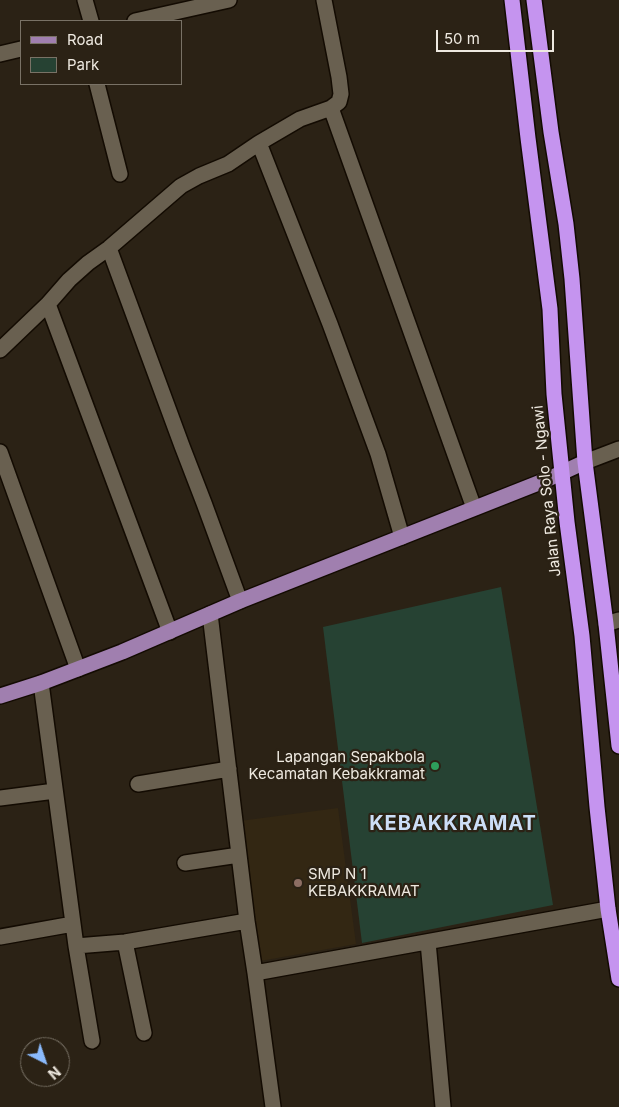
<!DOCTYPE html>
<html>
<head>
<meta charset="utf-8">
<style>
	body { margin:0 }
	#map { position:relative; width:619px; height:1107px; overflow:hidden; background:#2b2215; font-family:Inter,sans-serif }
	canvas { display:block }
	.legend { position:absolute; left:20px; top:20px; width:162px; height:65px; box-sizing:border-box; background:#2b2215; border:1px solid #797266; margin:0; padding:6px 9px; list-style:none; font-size:15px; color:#eee9e0 }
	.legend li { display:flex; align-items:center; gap:10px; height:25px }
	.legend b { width:25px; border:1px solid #797266 }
	.north { position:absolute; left:20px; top:1037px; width:50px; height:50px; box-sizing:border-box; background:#2b2215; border:1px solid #797266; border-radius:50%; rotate:139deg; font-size:14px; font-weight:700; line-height:20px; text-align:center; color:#eee9e0 }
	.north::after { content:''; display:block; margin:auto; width:18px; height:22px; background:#8abafc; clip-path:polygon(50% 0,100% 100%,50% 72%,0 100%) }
	.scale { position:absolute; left:436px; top:30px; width:118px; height:22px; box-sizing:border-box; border:2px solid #eee9e0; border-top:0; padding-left:6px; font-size:15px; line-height:18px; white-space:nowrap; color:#eee9e0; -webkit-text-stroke:4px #2b2215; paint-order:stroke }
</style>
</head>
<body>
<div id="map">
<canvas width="619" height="1107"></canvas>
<ul class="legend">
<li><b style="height:6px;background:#a07faf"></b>Road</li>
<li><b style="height:14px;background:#264233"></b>Park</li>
</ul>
<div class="north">N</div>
<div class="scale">50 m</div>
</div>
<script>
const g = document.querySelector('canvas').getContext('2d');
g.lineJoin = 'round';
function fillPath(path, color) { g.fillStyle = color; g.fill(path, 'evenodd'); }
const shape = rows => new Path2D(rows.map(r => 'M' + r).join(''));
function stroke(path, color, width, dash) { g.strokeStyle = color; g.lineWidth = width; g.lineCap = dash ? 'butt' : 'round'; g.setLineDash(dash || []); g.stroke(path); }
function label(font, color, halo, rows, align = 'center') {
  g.font = font + ' Inter,sans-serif'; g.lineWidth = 4.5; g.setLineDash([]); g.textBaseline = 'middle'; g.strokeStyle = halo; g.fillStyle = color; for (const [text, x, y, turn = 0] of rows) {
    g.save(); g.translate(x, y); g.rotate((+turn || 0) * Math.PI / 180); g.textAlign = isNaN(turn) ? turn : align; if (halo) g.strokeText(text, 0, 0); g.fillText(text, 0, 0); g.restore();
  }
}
fillPath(shape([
	[338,808,356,944,260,961,240,821]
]), '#332713');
fillPath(shape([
	[501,587,553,905,362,943,323,627]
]), '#264233');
const minor = shape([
	[85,0,91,21],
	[135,21,229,0],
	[0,54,21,49],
	[97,84,120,174],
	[331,108,474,508],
	[259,143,330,324,378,454,402,537],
	[109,248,182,446,204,503,240,601],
	[48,304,170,632],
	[0,350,48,304,69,280,88,263,109,248,181,186,199,176,228,164,259,143,300,119,331,108,339,102,341,94,339,77,324,0],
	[0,452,78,669],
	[585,462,619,449],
	[210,614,247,921,255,973,273,1107],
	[606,624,619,620],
	[41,683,76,946,92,1041],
	[138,784,229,769],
	[0,798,55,791],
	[185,863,239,855],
	[0,937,73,924],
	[125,942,144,1033],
	[428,942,443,1107],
	[76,946,125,942,247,921],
	[255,973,608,909]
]);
const major = shape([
	[0,696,41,683,122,652,240,601,546,480,585,462]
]);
const highway = shape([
	[512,0,528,138,550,309,554,394,567,522,582,636,597,807,608,909,619,979],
	[534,0,551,132,566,224,572,279,585,462,606,624,619,746]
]);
stroke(minor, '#130b02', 18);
stroke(major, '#130b02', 18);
stroke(highway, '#130b02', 18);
stroke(minor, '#696050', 15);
stroke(major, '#a07faf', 15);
stroke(highway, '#c594ef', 15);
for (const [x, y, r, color] of [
	[435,766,5,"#2e9e5b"],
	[298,883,5,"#8d6e63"]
]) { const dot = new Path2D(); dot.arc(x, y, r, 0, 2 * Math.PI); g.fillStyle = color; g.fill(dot); stroke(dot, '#2b2215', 2); }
label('15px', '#eee9e0', '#2b2215', [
	["Jalan Raya Solo - Ngawi",547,491,-96]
]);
label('15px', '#eee9e0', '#2b2215', [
	["Lapangan Sepakbola",425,757],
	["Kecamatan Kebakkramat",425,774],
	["SMP N 1",308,874,"left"],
	["KEBAKKRAMAT",308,891,"left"]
], 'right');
g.letterSpacing = '1px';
label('bold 20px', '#ccdef7', '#2b2215', [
	["KEBAKKRAMAT",453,824]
]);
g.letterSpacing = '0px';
</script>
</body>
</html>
